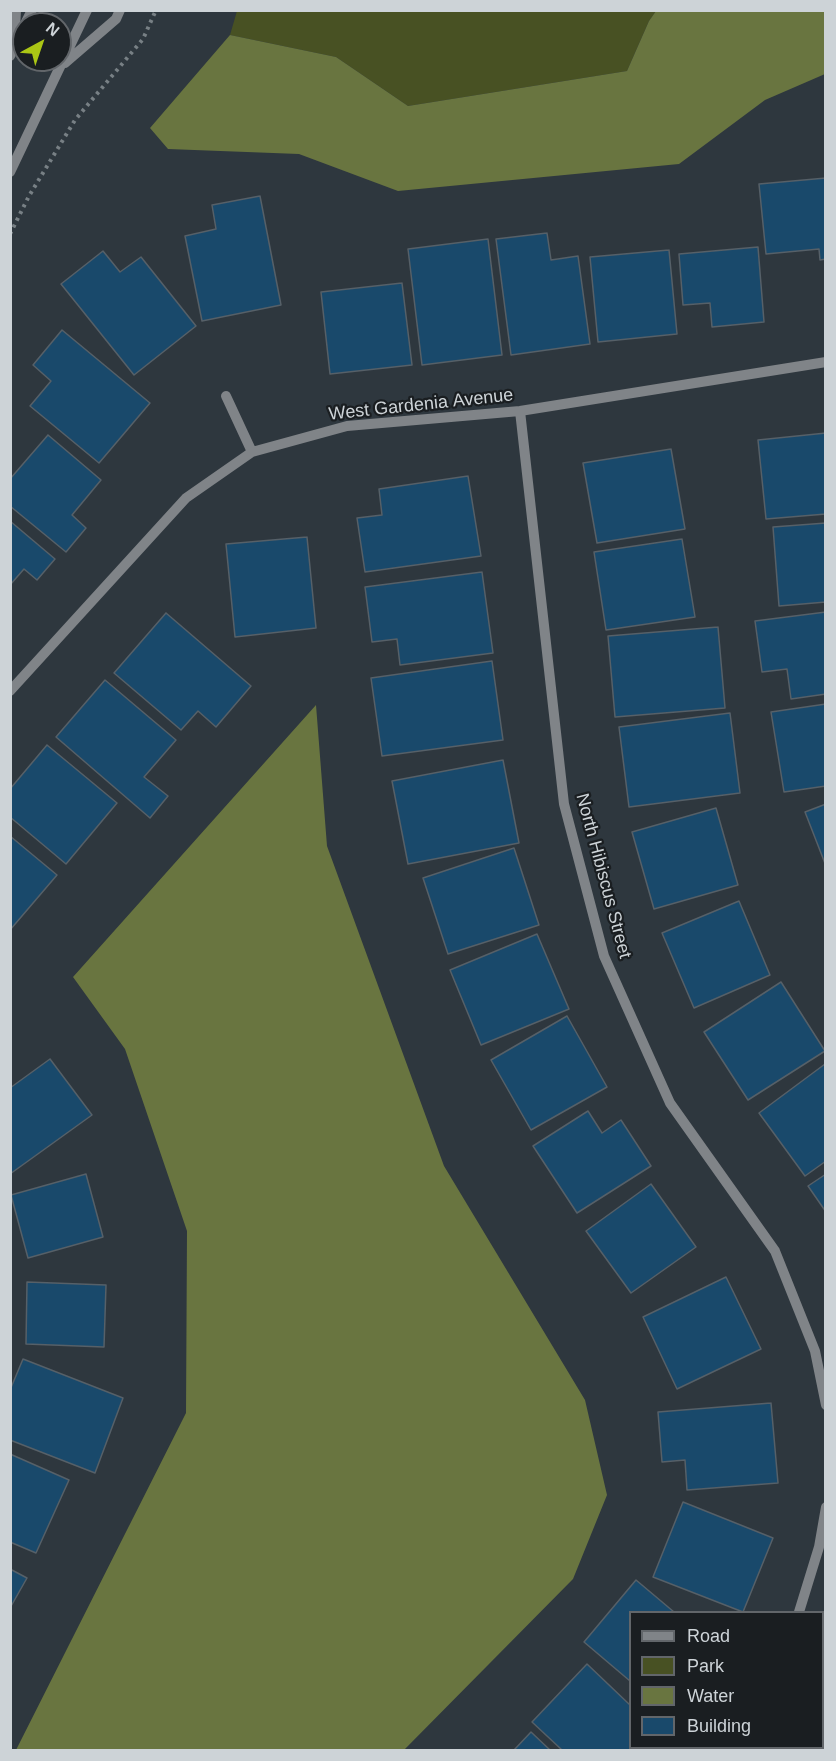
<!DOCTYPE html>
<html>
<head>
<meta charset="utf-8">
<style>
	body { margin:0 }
	#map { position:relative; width:836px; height:1761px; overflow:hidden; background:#2e373e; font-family:Helvetica,sans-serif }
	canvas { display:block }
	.frame { position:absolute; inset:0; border:12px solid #cdd3d7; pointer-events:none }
	.legend { position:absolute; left:629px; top:1611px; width:195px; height:138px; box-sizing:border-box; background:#1a1e21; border:2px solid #62666a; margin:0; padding:8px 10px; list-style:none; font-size:18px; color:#cdd3d7 }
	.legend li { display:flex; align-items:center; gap:12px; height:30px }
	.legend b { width:30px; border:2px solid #62666a }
	.north { position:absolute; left:12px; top:12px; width:60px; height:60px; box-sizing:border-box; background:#1a1e21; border:2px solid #62666a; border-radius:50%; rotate:40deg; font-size:16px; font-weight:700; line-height:24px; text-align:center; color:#cdd3d7 }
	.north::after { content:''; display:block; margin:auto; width:21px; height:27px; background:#abc615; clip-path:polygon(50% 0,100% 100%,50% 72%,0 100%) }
</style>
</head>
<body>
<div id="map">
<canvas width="836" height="1761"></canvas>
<div class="frame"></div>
<ul class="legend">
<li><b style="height:8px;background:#808488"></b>Road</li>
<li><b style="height:16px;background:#485123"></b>Park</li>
<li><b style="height:16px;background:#697540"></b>Water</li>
<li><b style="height:16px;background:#19496b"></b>Building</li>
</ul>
<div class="north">N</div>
</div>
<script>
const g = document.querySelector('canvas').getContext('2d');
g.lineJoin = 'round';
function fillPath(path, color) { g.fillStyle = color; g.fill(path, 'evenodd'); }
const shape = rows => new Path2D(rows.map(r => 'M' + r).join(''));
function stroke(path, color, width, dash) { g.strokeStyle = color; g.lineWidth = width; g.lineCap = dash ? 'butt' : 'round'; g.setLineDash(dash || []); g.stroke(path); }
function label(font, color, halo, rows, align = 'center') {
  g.font = font + ' Helvetica,sans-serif'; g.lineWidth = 4.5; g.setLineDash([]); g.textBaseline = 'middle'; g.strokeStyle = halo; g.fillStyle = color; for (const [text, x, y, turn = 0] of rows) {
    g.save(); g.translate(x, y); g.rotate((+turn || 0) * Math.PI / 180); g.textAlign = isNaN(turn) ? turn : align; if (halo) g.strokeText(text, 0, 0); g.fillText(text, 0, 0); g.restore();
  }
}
fillPath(shape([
	[237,11,656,11,649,21,627,71,408,106,336,57,230,35]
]), '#485123');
fillPath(shape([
	[656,11,825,11,825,74,765,100,679,164,398,191,299,154,168,149,150,128,230,35,336,57,408,106,627,71,649,21],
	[316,705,327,846,444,1166,585,1400,607,1495,573,1579,404,1750,16,1750,186,1413,187,1231,125,1049,73,977]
]), '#697540');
const building = shape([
	[826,178,826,259,820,260,819,249,766,254,759,184,826,178],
	[260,196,281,305,202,321,185,236,216,229,212,205,260,196],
	[547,233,551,260,578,256,590,344,511,355,496,239,547,233],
	[488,239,502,355,422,365,408,249,488,239],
	[758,247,764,322,712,327,710,303,683,305,679,254,758,247],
	[669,250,677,334,598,342,590,257,669,250],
	[103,251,120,272,141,257,196,326,134,375,61,284,103,251],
	[402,283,412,365,330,374,321,292,402,283],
	[62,330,150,403,99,463,30,406,51,381,33,365,62,330],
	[826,433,826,514,766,519,758,440,826,433],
	[48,435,101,480,72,515,86,528,66,552,10,506,10,479,48,435],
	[671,449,685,529,597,543,583,463,671,449],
	[468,476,481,556,365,572,357,518,382,515,379,489,468,476],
	[10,521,55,559,37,580,24,569,10,585,10,521],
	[826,523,826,602,779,606,773,527,826,523],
	[307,537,316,628,235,637,226,544,307,537],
	[682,539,695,617,606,630,594,552,682,539],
	[482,572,493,653,400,665,397,639,372,642,365,587,482,572],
	[826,612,826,694,791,699,787,669,762,672,755,621,826,612],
	[166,613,251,686,216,727,198,711,181,730,114,673,166,613],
	[718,627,725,708,615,717,608,636,718,627],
	[492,661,503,740,382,756,371,678,492,661],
	[105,680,176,740,144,777,168,796,150,818,56,737,105,680],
	[826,704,826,786,784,792,771,712,826,704],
	[730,713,740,793,629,807,619,727,730,713],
	[47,745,117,803,66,864,10,817,10,789,47,745],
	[503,760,519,843,408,864,392,781,503,760],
	[826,804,826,866,805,812,826,804],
	[716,808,738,885,654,909,632,832,716,808],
	[10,836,57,875,10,930,10,836],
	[514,848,539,925,448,954,423,878,514,848],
	[739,901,770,975,694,1008,662,933,739,901],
	[537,934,569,1009,481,1045,450,970,537,934],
	[781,982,825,1051,748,1100,704,1032,781,982],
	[567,1016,607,1087,531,1130,491,1060,567,1016],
	[50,1059,92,1115,10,1174,10,1088,50,1059],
	[825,1064,826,1161,805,1176,759,1113,825,1064],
	[588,1111,602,1133,621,1120,651,1166,577,1213,533,1146,588,1111],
	[86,1174,103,1237,28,1258,11,1195,86,1174],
	[826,1174,826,1212,808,1186,826,1174],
	[651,1184,696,1247,631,1293,586,1231,651,1184],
	[726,1277,761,1349,677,1389,643,1317,726,1277],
	[27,1282,106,1285,104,1347,26,1344,27,1282],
	[23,1359,123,1398,95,1473,10,1440,10,1390,23,1359],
	[771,1403,778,1483,687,1490,685,1460,662,1462,658,1412,771,1403],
	[10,1454,69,1480,36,1553,10,1542,10,1454],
	[683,1502,773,1538,743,1612,653,1577,683,1502],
	[10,1569,27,1578,10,1608,10,1569],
	[636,1580,674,1612,630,1612,630,1681,584,1642,636,1580],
	[587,1664,630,1705,630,1748,636,1748,633,1750,562,1750,532,1722,587,1664],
	[826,1711,826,1747,822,1744,822,1715,826,1711],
	[531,1732,550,1750,514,1750,531,1732]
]);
fillPath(building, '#19496b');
stroke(building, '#566068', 1.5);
stroke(shape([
	[10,234,29,196,75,120,143,39,156,10]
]), '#788085', 4, [3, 4.5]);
stroke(shape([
	[25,24,32,10],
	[14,49,16,10],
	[10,56,24,27],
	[65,63,116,19,120,10],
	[10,172,87,10],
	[226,396,252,452],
	[520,411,564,804,604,956,670,1103,775,1251,815,1351,826,1405],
	[10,691,186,498,252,452,347,426,520,411,826,362],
	[799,1612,819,1547,826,1507],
	[707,1750,709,1748]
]), '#808488', 10);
label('18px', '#cdd3d7', '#1a1e21', [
	["West Gardenia Avenue",421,405,-6],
	["North Hibiscus Street",603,876,75]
]);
</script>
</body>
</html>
